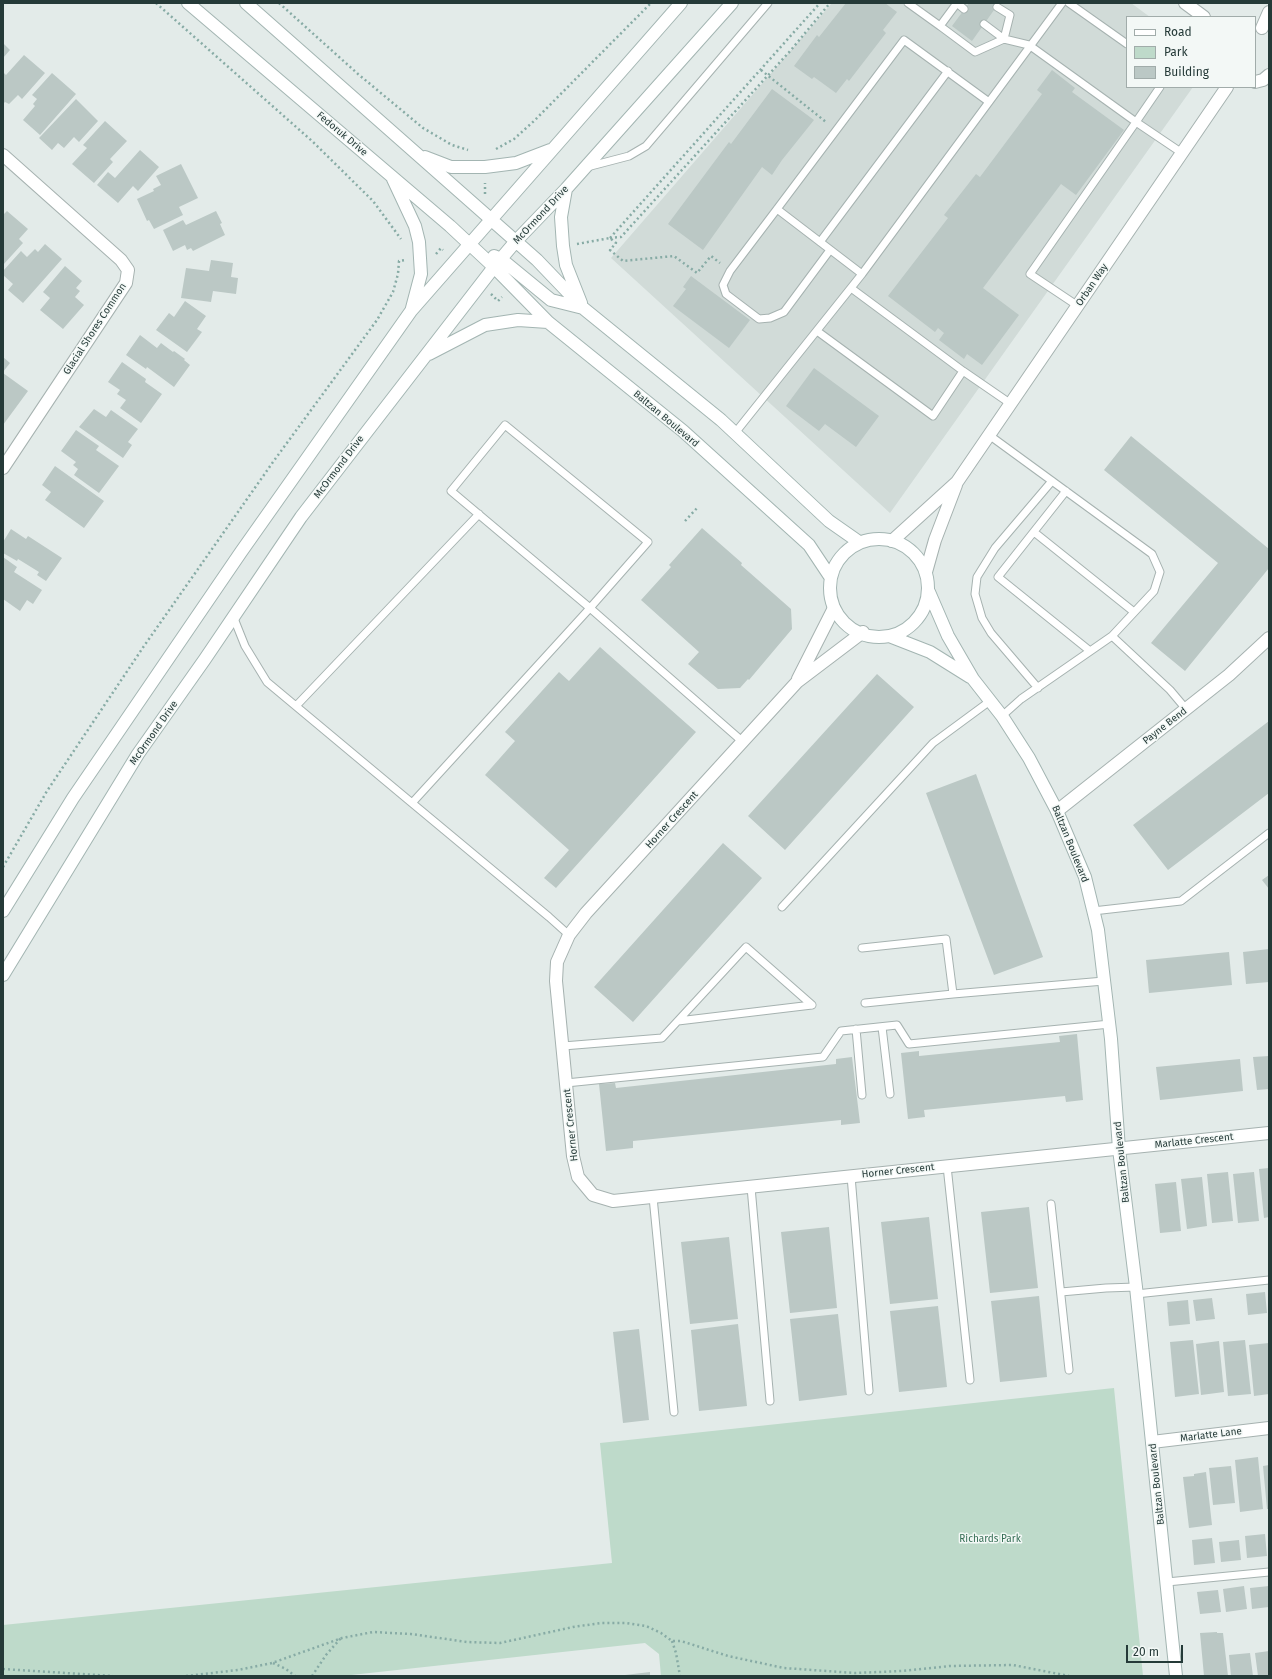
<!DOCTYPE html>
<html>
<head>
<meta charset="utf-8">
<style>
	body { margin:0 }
	#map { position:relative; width:1272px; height:1679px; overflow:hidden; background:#e3ebe9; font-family:"Fira Sans",sans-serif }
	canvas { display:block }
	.frame { position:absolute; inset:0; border:4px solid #253a38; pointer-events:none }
	.legend { position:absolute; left:1126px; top:16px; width:130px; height:72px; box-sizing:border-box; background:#f3f8f6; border:1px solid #a1acaa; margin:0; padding:5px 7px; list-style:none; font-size:12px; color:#253a38 }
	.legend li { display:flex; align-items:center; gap:8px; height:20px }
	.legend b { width:20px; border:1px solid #a1acaa }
	.scale { position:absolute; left:1126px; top:1645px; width:57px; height:18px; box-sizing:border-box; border:2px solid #253a38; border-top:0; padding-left:5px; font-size:12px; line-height:14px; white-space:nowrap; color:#253a38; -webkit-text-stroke:3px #f3f8f6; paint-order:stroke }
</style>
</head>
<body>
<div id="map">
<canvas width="1272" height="1679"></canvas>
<div class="frame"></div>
<ul class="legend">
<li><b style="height:5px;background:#fff"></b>Road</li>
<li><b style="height:11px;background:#bedaca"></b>Park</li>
<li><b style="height:11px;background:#bbc8c5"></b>Building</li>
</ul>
<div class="scale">20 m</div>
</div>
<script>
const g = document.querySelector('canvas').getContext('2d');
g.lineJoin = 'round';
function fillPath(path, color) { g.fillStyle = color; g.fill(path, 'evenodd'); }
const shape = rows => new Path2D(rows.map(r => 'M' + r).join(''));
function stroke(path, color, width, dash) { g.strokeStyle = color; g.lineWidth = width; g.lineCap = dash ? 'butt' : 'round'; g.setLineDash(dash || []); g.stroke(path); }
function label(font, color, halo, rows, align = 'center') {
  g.font = font + ' "Fira Sans",sans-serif'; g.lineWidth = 3; g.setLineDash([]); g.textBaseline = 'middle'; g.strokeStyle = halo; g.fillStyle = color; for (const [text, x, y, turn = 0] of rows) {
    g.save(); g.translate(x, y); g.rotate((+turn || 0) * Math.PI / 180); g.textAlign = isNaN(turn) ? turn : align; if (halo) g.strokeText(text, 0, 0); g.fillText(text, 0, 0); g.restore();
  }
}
fillPath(shape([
	[832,3,1131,3,1150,17,1127,17,1127,87,1193,87,890,513,611,258]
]), '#d1dbd8');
fillPath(shape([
	[1114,1388,1143,1676,661,1676,659,1654,645,1643,342,1676,3,1676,3,1625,612,1563,600,1443]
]), '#bedaca');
fillPath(shape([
	[846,3,885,3,897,12,883,30,886,33,849,81,847,79,836,93,814,77,812,79,794,66,817,35,819,37],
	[969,3,999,3,972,41,952,26],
	[3,43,10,50,3,58],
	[24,55,45,73,22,99,18,95,9,104,5,102,3,104,3,72,6,75],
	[1052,70,1075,88,1072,92,1124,130,1076,195,1061,184,983,288,1019,315,982,365,967,354,964,359,939,340,944,333,938,328,935,332,888,296,948,218,944,215,976,174,980,177,1042,94,1037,90],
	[52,73,76,94,40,135,23,120,35,106,33,104,37,99,32,95],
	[772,89,814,120,782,160,772,175,762,167,703,250,668,224,729,142,731,144],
	[76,99,98,121,79,142,74,137,64,148,58,143,52,150,39,138],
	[105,121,127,141,110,159,113,162,94,183,72,164,87,148,83,145],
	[140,150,159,167,138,191,133,186,118,203,97,185,108,172,115,178],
	[181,164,198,198,179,207,183,215,154,229,149,220,147,221,137,199,154,191,153,189,161,185,156,176],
	[7,211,28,229,19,239,23,243,3,265,3,215],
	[216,211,222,223,220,224,225,235,193,251,191,248,187,250,185,245,173,251,163,230,183,220,186,225],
	[45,244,62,259,23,303,8,290,13,284,3,275,3,271,21,251,27,257,35,249,38,252],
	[211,260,233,263,231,277,238,278,236,294,213,291,211,302,181,298,186,268,209,271],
	[65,266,82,281,76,288,80,291,75,297,84,305,63,329,40,310,50,298,43,292],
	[691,276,750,320,729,348,673,306,686,289,683,287],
	[185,301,206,316,197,329,202,332,187,352,156,330,169,313,174,317],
	[140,335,157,348,161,343,173,352,174,351,185,359,184,360,190,365,174,387,147,367,146,369,126,355],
	[3,357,10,363,3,372],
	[122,362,146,379,145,382,162,394,141,423,120,408,126,400,117,394,120,390,108,382],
	[814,368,879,416,856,447,825,424,819,431,786,406],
	[3,373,28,391,3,425],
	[94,409,106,417,111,410,138,429,128,442,132,445,123,458,79,427],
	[76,430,99,446,96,450,119,466,99,493,74,475,78,469,73,465,76,462,61,451],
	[1131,436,1269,549,1269,568,1185,671,1151,643,1218,563,1104,470],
	[55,466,104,501,84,528,45,500,51,492,42,485],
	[702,528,742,563,741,565,791,609,792,629,749,680,748,679,740,688,718,689,688,664,699,652,641,600,671,567,669,565],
	[11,529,26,539,28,536,62,558,46,581,37,575,39,572,18,559,17,561,3,553,3,542],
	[3,557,17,567,14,572,42,590,33,604,27,600,20,611,3,599],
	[600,647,696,732,556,888,544,878,569,850,485,775,515,741,505,732,559,672,569,681],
	[877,674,914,707,785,850,748,816],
	[1269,721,1269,793,1168,870,1133,825],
	[976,774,1043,957,994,975,926,793],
	[723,843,762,878,633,1022,594,987],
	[1269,875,1269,889,1262,880],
	[1269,949,1269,982,1246,984,1243,952],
	[1229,952,1232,985,1149,993,1146,960],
	[1077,1034,1083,1100,1066,1102,1065,1096,924,1110,925,1117,908,1119,901,1053,919,1051,919,1056,1060,1042,1059,1036],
	[1269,1056,1269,1089,1257,1090,1253,1057],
	[852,1057,860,1123,841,1125,841,1120,633,1141,633,1148,606,1151,599,1084,615,1083,616,1088,836,1064,836,1059],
	[1240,1059,1243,1091,1160,1100,1156,1067],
	[1269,1168,1269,1217,1264,1218,1259,1169],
	[1228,1172,1233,1221,1212,1223,1207,1174],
	[1254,1172,1259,1221,1238,1223,1233,1174],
	[1202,1177,1207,1226,1187,1229,1181,1179],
	[1176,1182,1181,1231,1160,1233,1155,1184],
	[1029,1207,1038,1288,990,1293,981,1212],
	[929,1217,938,1299,890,1304,881,1222],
	[829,1227,837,1308,790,1313,781,1232],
	[729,1237,738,1319,690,1324,681,1242],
	[1265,1292,1267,1313,1248,1315,1246,1294],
	[1039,1296,1047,1377,1000,1382,991,1301],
	[1212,1298,1215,1319,1196,1321,1193,1300],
	[1188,1300,1190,1324,1169,1326,1167,1302],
	[938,1306,947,1387,899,1392,890,1311],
	[838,1314,847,1395,799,1401,790,1319],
	[738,1324,747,1406,699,1411,691,1330],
	[639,1329,649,1420,623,1423,613,1332],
	[1193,1340,1199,1394,1175,1397,1170,1342],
	[1245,1340,1251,1394,1228,1396,1223,1342],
	[1219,1341,1224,1392,1201,1395,1196,1344],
	[1269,1343,1269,1394,1254,1396,1249,1345],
	[1258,1457,1263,1509,1240,1512,1235,1460],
	[1269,1465,1269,1509,1267,1509,1263,1466],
	[1231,1466,1235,1503,1213,1505,1209,1468],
	[1206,1472,1212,1525,1189,1528,1183,1477,1194,1476,1194,1474],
	[1265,1534,1267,1556,1247,1558,1245,1536],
	[1212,1538,1215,1563,1194,1565,1192,1540],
	[1239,1540,1241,1560,1221,1562,1219,1542],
	[1244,1586,1247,1609,1226,1612,1223,1589],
	[1269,1586,1269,1607,1252,1609,1250,1588],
	[1218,1590,1221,1612,1200,1614,1197,1592],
	[1217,1632,1217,1633,1223,1633,1228,1676,1204,1676,1200,1633],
	[1269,1651,1269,1676,1258,1676,1255,1653],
	[1250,1653,1253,1676,1231,1676,1229,1655],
	[650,1672,650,1676,625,1676,625,1675]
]), '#bbc8c5');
const lane = shape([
	[908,3,940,26],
	[957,3,940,26,975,52,1004,39,1010,15,997,7],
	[957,3,964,9],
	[1069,3,1127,44],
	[984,24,1004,39,1029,45,1136,122,1160,87],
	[587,167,629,156,646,146,768,3],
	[777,209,904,40,989,102],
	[820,242,948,71],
	[862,274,1062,3],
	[1078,306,1030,274,1136,122,1182,153],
	[817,331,933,416,963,371,851,288],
	[963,371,1011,404],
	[735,433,862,274,777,209,730,271,723,285,726,294,759,319,770,318,784,312,830,250],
	[989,435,1152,554,1160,572,1154,591,1112,636,1021,699,1002,716],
	[1066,491,998,577,1090,651],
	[1034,532,1134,612],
	[233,616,245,646,267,682,412,803],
	[1112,636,1170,690,1186,709],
	[1038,688,991,633,982,618,975,594,977,577,995,548,1052,481],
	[296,706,479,514],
	[782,907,933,743,990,701],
	[1093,911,1181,901,1269,833],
	[569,935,549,917,412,803,590,608,648,542,505,425,451,491,590,608,743,742],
	[862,948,946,939,953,994,865,1003],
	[953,994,1104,981],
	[678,1021,812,1005],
	[882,1027,890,1094],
	[856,1029,862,1095],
	[563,1046,662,1038,746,947,812,1005],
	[566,1083,823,1057,841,1031,897,1025,909,1044,1110,1024],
	[947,1166,970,1380],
	[851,1176,869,1391],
	[751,1187,770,1401],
	[653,1197,674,1412],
	[1051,1204,1069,1370],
	[1061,1292,1106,1288,1136,1287],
	[1136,1294,1269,1280],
	[1167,1582,1269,1572]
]);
const street = shape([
	[1185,3,1204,17],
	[1262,28,1269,12],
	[1255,82,1263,80,1269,75],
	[3,155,121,260,128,270,126,283,3,468],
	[892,541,957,482,1227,87],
	[926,572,935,540,956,485],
	[863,632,797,682,586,913,569,935,557,962,556,981,573,1156,578,1177,593,1195,613,1201,1269,1133],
	[798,679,834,608],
	[1057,811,1229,675,1269,638],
	[1152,1442,1269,1428]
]);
const secondary = shape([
	[188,3,450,226,494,267,548,322,683,431,809,545,831,578],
	[246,3,537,260,583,308,721,420,829,521,859,542],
	[425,157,451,167,485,167,516,163,550,150],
	[393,179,415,226,419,242,421,274,412,308],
	[566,189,561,217,563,246,566,265,581,303],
	[494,256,501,259,551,300,583,308],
	[429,354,485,325,518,320,548,322],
	'830 588a49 49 0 1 1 98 0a49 49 0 1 1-98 0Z',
	[929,592,948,636,973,679,1002,716,1029,758,1057,811,1085,877,1098,930,1111,1039,1119,1149,1136,1287,1176,1676],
	[889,636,930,652,970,677],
	[3,911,73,798,241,552,411,311,681,3],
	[3,975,138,754,205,659,301,517,494,267,516,241,566,189,732,3]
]);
stroke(lane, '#a6b2b0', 9);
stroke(street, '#a6b2b0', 14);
stroke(secondary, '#a3b5b2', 14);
stroke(shape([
	[156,3,312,141,373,201,401,239],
	[279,3,358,74,423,128,452,145,468,150],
	[761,70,826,122],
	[496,149,514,139,534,121,651,3],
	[485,194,485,183],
	[610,238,621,237,791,50,830,3],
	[610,238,820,3],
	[577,244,610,238,616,243,610,250,623,261,674,256,697,273,711,256,720,263],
	[436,254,441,248,443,250],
	[491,294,498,301,502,297],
	[685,521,698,507],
	[3,867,47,791,144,646,273,462,377,320,393,292,398,274,399,261,406,260],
	[672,1641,676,1653,680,1676],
	[273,1663,286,1669,295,1676],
	[3,1669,113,1676],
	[186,1676,238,1670,272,1663,342,1638,373,1632,411,1634,467,1642,500,1643,573,1627,601,1623,626,1623,646,1626,661,1633,672,1641,681,1641,728,1656,784,1668,855,1673,902,1671,950,1666,1013,1665,1069,1676],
	[312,1676,326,1655,341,1638]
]), '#87aba5', 2.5, [2, 3]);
stroke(lane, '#fff', 7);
stroke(street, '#fff', 12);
stroke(secondary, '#fff', 12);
label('10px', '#253a38', '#f3f8f6', [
	["Fedoruk Drive",342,134,40],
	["McOrmond Drive",541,215,-47],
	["Orban Way",1092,285,-56],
	["Glacial Shores Common",95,329,-57],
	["Baltzan Boulevard",666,419,40],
	["McOrmond Drive",339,467,-53],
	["Payne Bend",1165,726,-38],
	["McOrmond Drive",154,733,-55],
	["Horner Crescent",672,820,-48],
	["Baltzan Boulevard",1070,844,68],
	["Horner Crescent",571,1125,-96],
	["Marlatte Crescent",1194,1141,-6],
	["Baltzan Boulevard",1122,1162,-96],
	["Horner Crescent",898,1171,-6],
	["Marlatte Lane",1211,1435,-7],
	["Baltzan Boulevard",1157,1484,-96]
]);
label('10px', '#336c53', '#f3f8f6', [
	["Richards Park",990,1539]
]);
</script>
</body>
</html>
